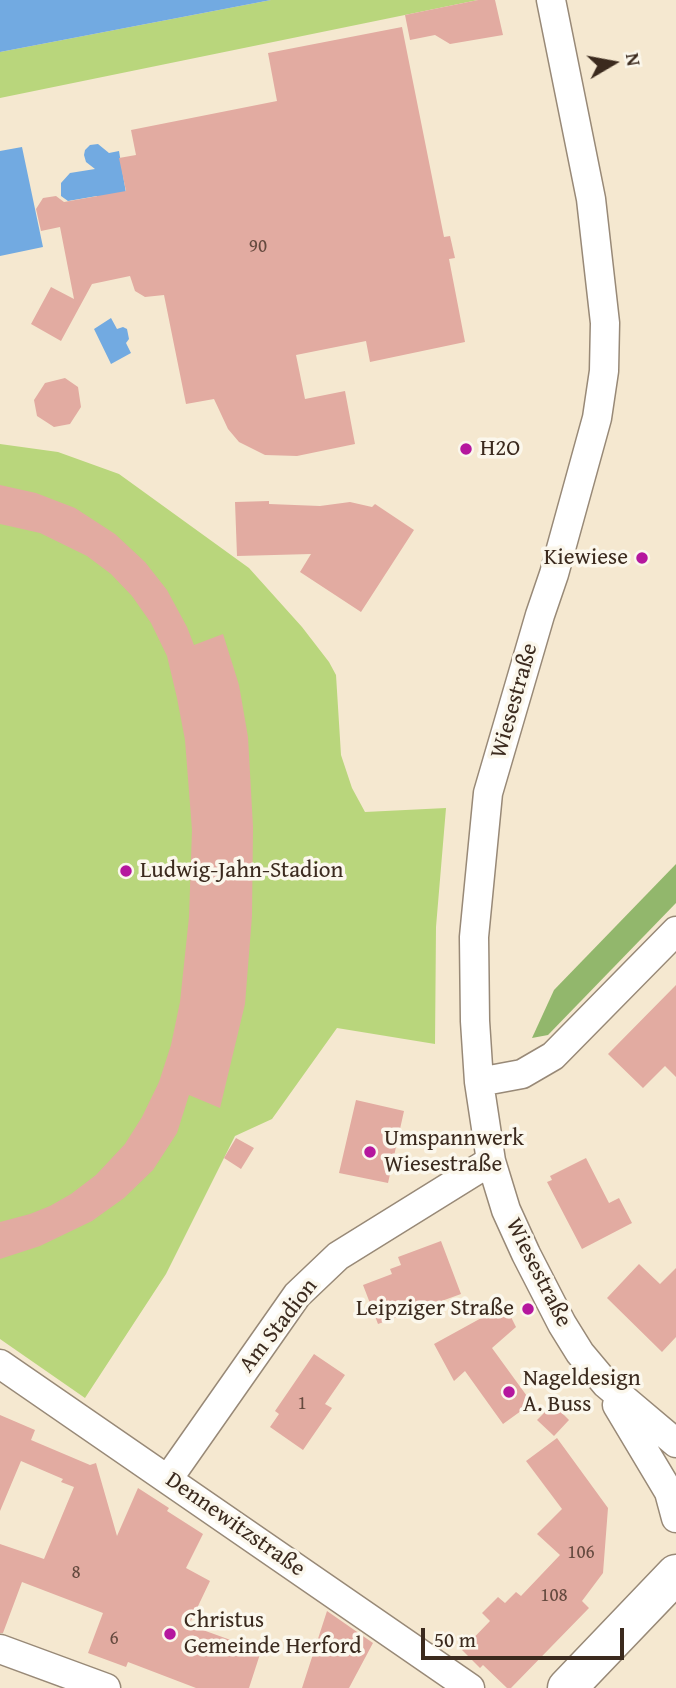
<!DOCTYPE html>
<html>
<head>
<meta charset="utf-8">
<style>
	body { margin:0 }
	#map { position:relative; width:676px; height:1688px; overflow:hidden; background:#f5e8d0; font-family:"Gentium Book Plus",serif }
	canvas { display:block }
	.north { position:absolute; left:578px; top:28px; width:70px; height:70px; -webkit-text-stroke:5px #fbf7ec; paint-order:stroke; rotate:80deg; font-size:19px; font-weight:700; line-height:28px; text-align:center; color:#3b2a1e }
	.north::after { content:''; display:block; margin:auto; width:24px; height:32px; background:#3b2a1e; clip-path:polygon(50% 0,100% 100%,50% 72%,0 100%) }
	.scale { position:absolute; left:421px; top:1628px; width:203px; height:32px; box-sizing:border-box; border:4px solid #3b2a1e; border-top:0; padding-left:9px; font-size:21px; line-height:24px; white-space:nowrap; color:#3b2a1e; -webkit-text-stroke:5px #fbf7ec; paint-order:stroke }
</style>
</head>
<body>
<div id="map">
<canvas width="676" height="1688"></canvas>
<div class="north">N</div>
<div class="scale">50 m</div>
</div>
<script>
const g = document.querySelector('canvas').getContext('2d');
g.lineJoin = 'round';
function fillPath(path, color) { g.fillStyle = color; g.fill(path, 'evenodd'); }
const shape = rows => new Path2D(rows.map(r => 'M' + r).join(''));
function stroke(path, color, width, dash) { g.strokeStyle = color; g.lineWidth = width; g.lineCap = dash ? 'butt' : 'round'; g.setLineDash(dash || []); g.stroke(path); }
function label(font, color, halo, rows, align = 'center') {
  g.font = font + ' "Gentium Book Plus",serif'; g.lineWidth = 7; g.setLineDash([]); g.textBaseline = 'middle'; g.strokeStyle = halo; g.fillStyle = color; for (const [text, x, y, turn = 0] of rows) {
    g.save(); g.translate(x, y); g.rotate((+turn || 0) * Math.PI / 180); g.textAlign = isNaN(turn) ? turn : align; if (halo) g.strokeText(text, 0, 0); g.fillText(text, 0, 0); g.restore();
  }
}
fillPath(shape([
	[271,0,478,0,0,98,0,52],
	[0,444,58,452,119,474,249,568,302,627,329,662,336,675,341,755,352,788,365,812,446,808,436,927,435,1044,337,1028,272,1119,235,1136,166,1274,85,1398,0,1339]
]), '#b9d67c');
fillPath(shape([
	[676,864,676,903,548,1035,532,1038,554,990]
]), '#92b76c');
fillPath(shape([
	[0,0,271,0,0,52],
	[98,144,109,153,119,151,127,199,99,205,97,196,68,201,61,196,61,183,70,173,95,169,86,162,84,155,85,150,90,145],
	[22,147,43,247,0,256,0,151],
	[111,318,117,329,123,327,127,329,129,339,126,343,131,353,111,364,94,329]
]), '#72aae1');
fillPath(shape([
	[478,0,495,0,503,35,450,44,435,35,410,40,405,15],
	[402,27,444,237,450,236,455,258,449,259,465,342,370,362,366,341,296,355,305,399,345,391,355,444,297,456,265,455,239,442,228,429,214,399,186,404,164,295,145,297,135,291,130,276,92,284,61,341,31,324,51,287,74,299,60,227,41,231,36,209,43,198,56,196,64,202,126,191,119,158,136,155,131,130,277,101,268,53],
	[65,378,78,387,81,407,70,424,54,427,37,416,34,400,45,383],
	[0,485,36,493,75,508,115,534,145,562,167,590,187,627,194,645,223,634,239,685,248,737,253,827,252,916,245,1004,220,1108,189,1095,177,1133,153,1170,124,1198,92,1221,40,1246,0,1259,0,1222,30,1214,50,1206,71,1194,96,1175,125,1144,142,1117,159,1082,171,1045,180,1002,189,917,192,830,185,740,177,698,167,656,151,623,132,596,111,574,87,556,40,533,0,524],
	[269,501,269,504,320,506,350,502,372,507,375,504,414,530,361,612,300,572,311,554,237,556,235,502],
	[676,985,676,1077,665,1066,643,1088,608,1054],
	[356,1100,404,1111,388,1183,339,1173],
	[236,1138,254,1148,241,1169,224,1158],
	[586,1158,609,1203,619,1198,632,1223,582,1249,547,1182,552,1180,550,1176],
	[441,1241,461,1294,378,1324,363,1285,392,1274,390,1269,401,1265,398,1257],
	[639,1264,660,1284,676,1268,676,1337,662,1352,607,1298],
	[505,1305,516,1327,492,1348,532,1403,503,1424,465,1371,454,1381,434,1344],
	[314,1354,345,1375,325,1404,332,1408,303,1450,270,1427,279,1414,275,1411],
	[553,1404,569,1420,554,1436,537,1420],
	[0,1415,35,1430,31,1440,90,1465,96,1463,117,1536,138,1488,169,1508,167,1511,203,1534,186,1568,210,1581,189,1625,261,1651,249,1688,196,1688,128,1662,126,1667,88,1653,103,1613,22,1582,3,1633,0,1633,0,1544,44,1559,74,1487,61,1482,63,1479,21,1461,0,1511],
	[557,1438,608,1508,603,1573,582,1601,589,1608,511,1688,507,1688,483,1665,480,1668,462,1650,490,1621,482,1613,498,1597,505,1603,516,1592,521,1596,560,1555,537,1534,562,1509,526,1461],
	[327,1611,373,1643,349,1688,302,1688]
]), '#e2aba1');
const minor = shape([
	[551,0,591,199,605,323,604,371,597,418,554,574,540,615,488,793,474,937,475,1021,479,1082,491,1161,506,1210,526,1254,562,1324,580,1353,606,1384,676,1443],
	[479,1082,522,1074,553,1056,676,931],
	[0,1364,470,1688],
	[617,1405,669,1492,676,1518],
	[168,1479,297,1295,338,1256,491,1161],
	[0,1649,106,1688]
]);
const secondary = shape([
	[567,1688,676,1574]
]);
stroke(minor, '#988977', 31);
stroke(secondary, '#988977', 41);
stroke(minor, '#fff', 28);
stroke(secondary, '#fff', 38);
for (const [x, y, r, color] of [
	[466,449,7,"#b5179e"],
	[642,558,7,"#b5179e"],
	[126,871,7,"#b5179e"],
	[370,1152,7,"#b5179e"],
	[528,1309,7,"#b5179e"],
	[509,1392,7,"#b5179e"],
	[170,1634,7,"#b5179e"]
]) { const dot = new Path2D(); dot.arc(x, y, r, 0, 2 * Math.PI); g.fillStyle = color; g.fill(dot); stroke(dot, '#fbf7ec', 2.5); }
label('19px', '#654a3f', null, [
	["90",258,247],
	["1",302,1404],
	["106",581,1553],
	["8",76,1573],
	["108",554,1596],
	["6",114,1639]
]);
label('23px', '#3b2a1e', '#fbf7ec', [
	["H2O",480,449],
	["Kiewiese",628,558,"right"],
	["Ludwig-Jahn-Stadion",140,871],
	["Umspannwerk",384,1139],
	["Wiesestraße",384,1165],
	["Leipziger Straße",514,1309,"right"],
	["Nageldesign",523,1379],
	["A. Buss",523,1405],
	["Christus",184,1621],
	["Gemeinde Herford",184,1647]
], 'left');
label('23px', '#3b2a1e', '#fbf7ec', [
	["Wiesestraße",515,701,-74],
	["Wiesestraße",538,1273,63],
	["Am Stadion",279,1326,-52],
	["Dennewitzstraße",235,1525,35]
]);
</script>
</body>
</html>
